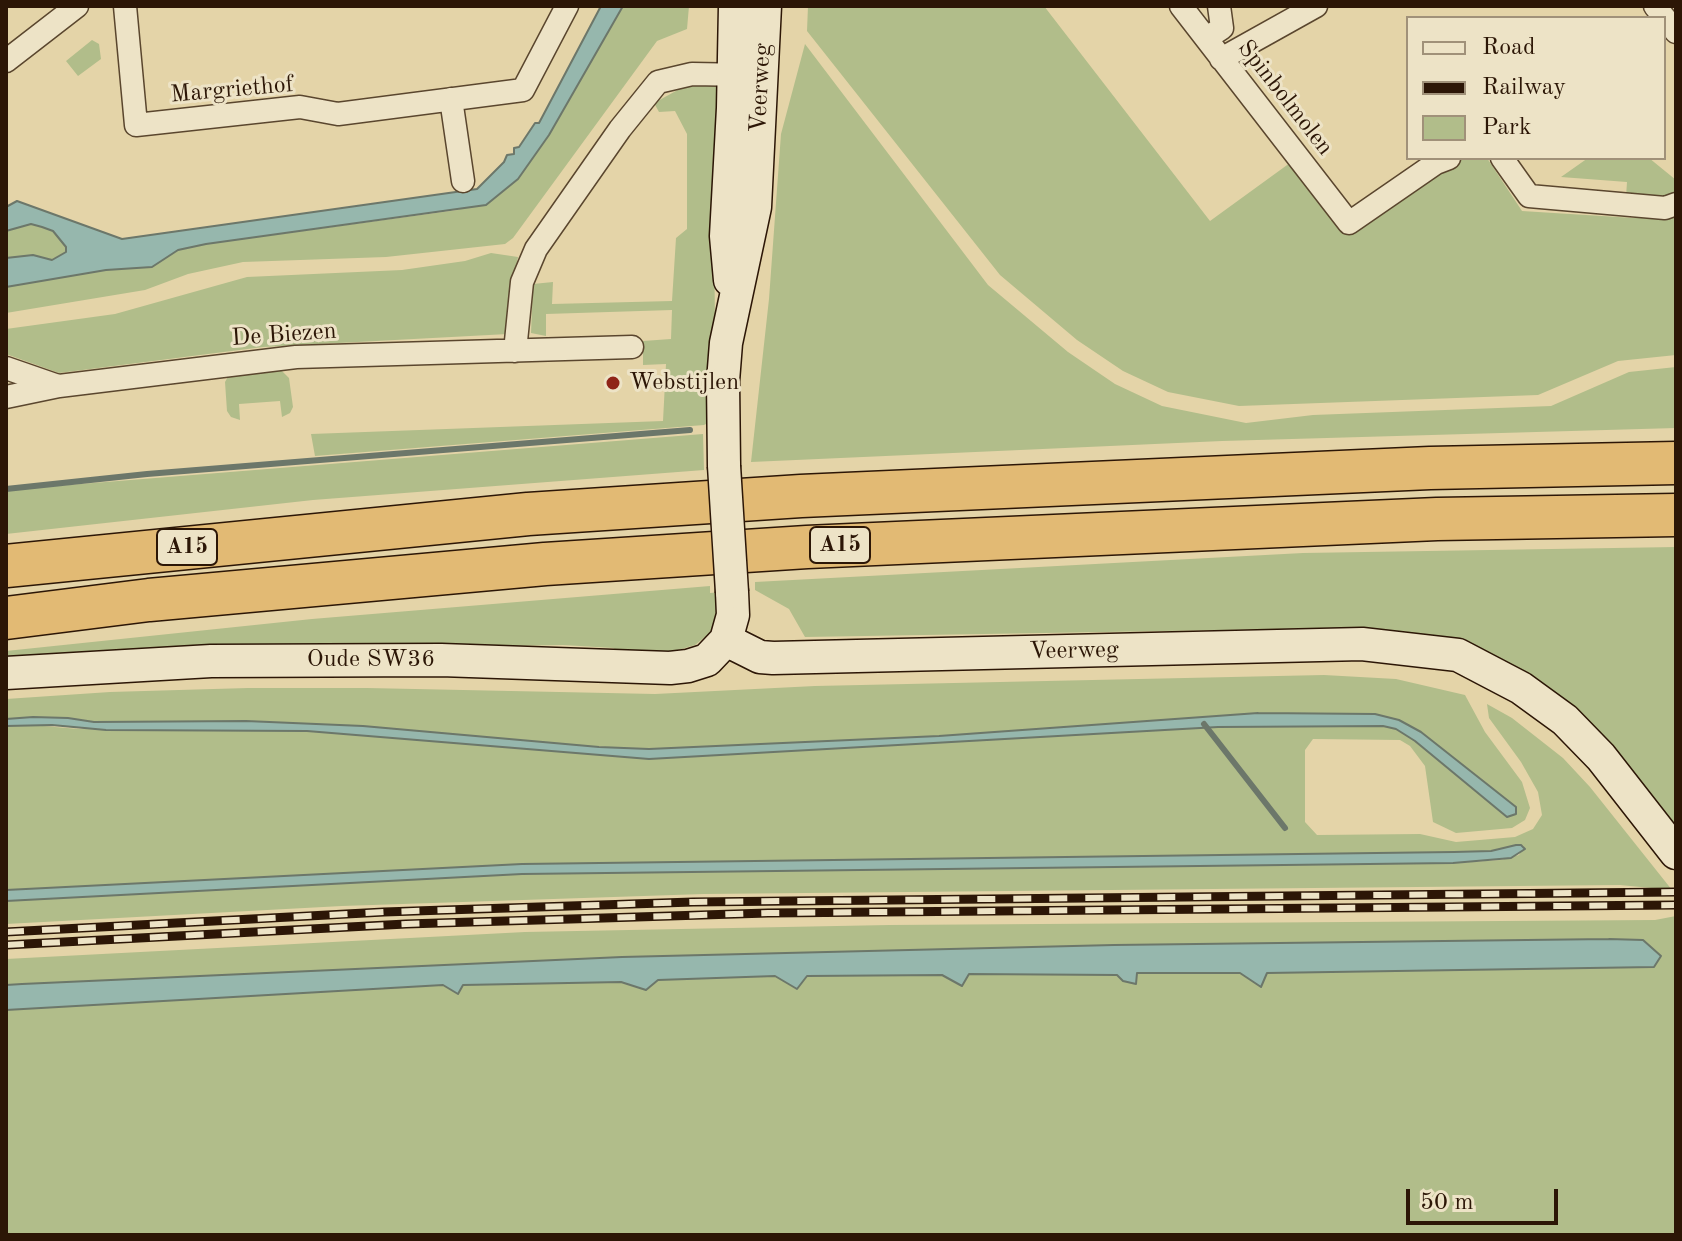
<!DOCTYPE html>
<html>
<head>
<meta charset="utf-8">
<style>
	body { margin:0 }
	#map { position:relative; width:1682px; height:1241px; overflow:hidden; background:#e4d4a8; font-family:"Old Standard TT",serif }
	canvas { display:block }
	.frame { position:absolute; inset:0; border:8px solid #2c1606; pointer-events:none }
	.legend { position:absolute; left:1406px; top:16px; width:260px; height:144px; box-sizing:border-box; background:#ede3c6; border:2px solid #a09179; margin:0; padding:10px 14px; list-style:none; font-size:24px; color:#2c1606 }
	.legend li { display:flex; align-items:center; gap:16px; height:40px }
	.legend b { width:40px; border:2px solid #a09179 }
	.scale { position:absolute; left:1406px; top:1189px; width:152px; height:36px; box-sizing:border-box; border:4px solid #2c1606; border-top:0; padding-left:10px; font-size:24px; line-height:28px; white-space:nowrap; color:#2c1606; -webkit-text-stroke:6px #ede3c6; paint-order:stroke }
</style>
</head>
<body>
<div id="map">
<canvas width="1682" height="1241"></canvas>
<div class="frame"></div>
<ul class="legend">
<li><b style="height:10px;background:#ede3c6"></b>Road</li>
<li><b style="height:10px;background:#2c1606"></b>Railway</li>
<li><b style="height:22px;background:#b1bd8a"></b>Park</li>
</ul>
<div class="scale">50 m</div>
</div>
<script>
const g = document.querySelector('canvas').getContext('2d');
g.lineJoin = 'round';
function fillPath(path, color) { g.fillStyle = color; g.fill(path, 'evenodd'); }
const shape = rows => new Path2D(rows.map(r => 'M' + r).join(''));
function stroke(path, color, width, dash) { g.strokeStyle = color; g.lineWidth = width; g.lineCap = dash ? 'butt' : 'round'; g.setLineDash(dash || []); g.stroke(path); }
function label(font, color, halo, rows, align = 'center') {
  g.font = font + ' "Old Standard TT",serif'; g.lineWidth = 6; g.setLineDash([]); g.textBaseline = 'middle'; g.strokeStyle = halo; g.fillStyle = color; for (const [text, x, y, turn = 0] of rows) {
    g.save(); g.translate(x, y); g.rotate((+turn || 0) * Math.PI / 180); g.textAlign = isNaN(turn) ? turn : align; if (halo) g.strokeText(text, 0, 0); g.fillText(text, 0, 0); g.restore();
  }
}
fillPath(shape([
	[623,6,689,6,687,29,657,41,513,238,505,244,386,257,243,262,188,274,145,290,6,313,6,287,107,270,152,267,178,250,206,244,458,210,518,179,549,135],
	[808,6,1044,6,1210,221,1294,160,1346,231,1444,165,1465,158,1487,158,1522,211,1634,218,1676,214,1676,355,1618,361,1538,395,1239,406,1168,392,1123,371,1077,340,1000,275,807,31],
	[92,40,99,44,101,59,78,76,66,61],
	[805,44,988,285,1068,352,1115,384,1162,406,1246,423,1313,415,1551,406,1629,372,1676,367,1676,428,1222,441,751,462,769,299,781,134],
	[721,85,714,230,716,419,704,425,315,456,311,434,663,421,666,364,643,365,643,341,671,339,672,310,546,314,546,336,531,333,533,284,553,282,552,304,672,301,676,238,687,229,687,134,675,111,659,112,654,103,685,86],
	[1588,158,1649,158,1676,180,1676,196,1668,200,1626,197,1627,182,1561,177],
	[31,224,53,231,66,247,66,252,51,260,43,257,6,258,6,231],
	[491,253,518,257,509,302,508,334,263,347,59,373,6,354,6,329,115,314,247,277,402,270,465,261],
	[279,368,289,378,293,407,290,413,282,417,280,401,239,404,240,420,231,417,227,411,225,382,229,375],
	[703,434,704,470,313,500,6,534,6,490],
	[1676,547,1676,831,1451,641,1409,632,1343,628,805,637,789,609,755,590,755,582,1303,553],
	[710,586,710,593,722,592,715,629,695,645,668,653,624,654,613,648,563,645,264,650,6,662,6,651,312,619],
	[1324,675,1396,679,1465,695,1485,732,1522,782,1530,808,1525,820,1512,828,1456,833,1433,822,1425,766,1410,746,1400,740,1313,739,1305,750,1305,822,1317,835,1420,834,1456,842,1515,837,1533,829,1542,815,1538,792,1521,762,1489,718,1487,704,1512,718,1563,758,1590,787,1672,890,1620,885,704,894,342,906,6,924,6,901,340,882,522,874,702,870,1453,863,1501,860,1519,855,1524,846,1521,845,1491,851,1454,852,522,864,6,890,6,726,31,725,79,729,307,731,649,759,1218,727,1383,726,1396,729,1415,741,1507,817,1421,732,1399,720,1375,714,1258,713,939,736,649,749,549,744,363,726,246,721,107,723,54,717,6,719,6,699,110,692,248,688,367,688,655,694,815,686],
	[1676,916,1676,1235,6,1235,6,1010,443,985,458,994,462,985,621,982,645,990,657,980,775,976,796,989,807,976,942,975,962,985,969,974,1118,975,1123,981,1136,983,1137,973,1240,973,1261,987,1266,973,1654,967,1643,940,1609,939,1114,945,622,957,6,985,6,959,525,932,889,925,1655,920]
]), '#b1bd8a');
const water = shape([
	[601,6,623,6,549,135,518,179,486,205,206,244,178,250,152,267,106,270,6,287,6,258,33,255,52,260,66,252,66,247,53,231,42,227,31,224,6,231,6,207,17,201,122,239,477,189,504,162,507,155,514,154,514,148,519,147,535,123,539,123,601,6],
	[1258,713,1375,714,1399,720,1421,732,1516,807,1516,814,1507,817,1415,741,1396,729,1383,726,1218,727,649,759,307,731,106,730,52,725,6,726,6,719,33,717,68,718,94,722,246,721,363,726,599,747,649,749,939,736,1258,713],
	[1516,845,1521,845,1525,849,1511,858,1453,863,522,874,6,901,6,890,522,864,1454,852,1491,851,1516,845],
	[1609,939,1643,940,1661,956,1654,967,1267,973,1261,987,1240,973,1137,973,1136,984,1123,981,1117,975,969,974,962,986,942,975,807,976,797,989,775,976,658,980,646,990,621,982,463,985,458,994,443,985,6,1010,6,985,22,984,622,957,1114,945,1609,939]
]);
fillPath(water, '#96b7ad');
stroke(water, '#6c776a', 2);
stroke(shape([
	[6,489,147,474,690,430],
	[1204,724,1285,828]
]), '#6c776a', 6);
const street = shape([
	[125,6,136,125,300,107,338,114,523,90,567,6],
	[1181,6,1349,223,1436,163,1449,158],
	[1655,6,1676,32],
	[1207,38,1222,28,1219,6],
	[1221,59,1316,6],
	[6,61,77,6],
	[451,99,463,181],
	[1502,158,1529,196,1665,208,1676,204],
	[515,351,522,282,536,249,620,129,658,82,692,74,748,75],
	[6,368,58,386],
	[6,397,59,386,296,357,632,347]
]);
const secondary = shape([
	[730,280,726,236,733,108,735,6],
	[724,466,723,381,726,343,755,207,765,6],
	[726,640,760,657,773,658,1362,644,1458,655,1521,688,1565,720,1601,757,1676,853],
	[6,673,211,661,441,660,670,668,688,666,707,660,726,640,733,615,732,592]
]);
const highway = shape([
	[6,566,528,514,801,496,1430,468,1676,463],
	[6,618,149,600,545,564,807,547,1437,519,1676,515]
]);
stroke(street, '#5a462e', 25);
stroke(secondary, '#2c1606', 35);
stroke(highway, '#2c1606', 45);
stroke(street, '#ede3c6', 22);
stroke(secondary, '#ede3c6', 32);
stroke(highway, '#e2ba74', 42);
const rail = shape([
	[6,932,384,912,693,902,1676,892],
	[6,945,406,924,768,913,1676,905]
]);
stroke(rail, '#2c1606', 9);
stroke(rail, '#ede3c6', 6, [18]);
const secondaryBridge = shape([
	[724,466,732,592]
]);
stroke(secondaryBridge, '#2c1606', 35, []);
stroke(secondaryBridge, '#ede3c6', 32);
for (const [x, y, r, color] of [
	[613,383,8,"#8f2418"]
]) { const dot = new Path2D(); dot.arc(x, y, r, 0, 2 * Math.PI); g.fillStyle = color; g.fill(dot); stroke(dot, '#ede3c6', 3); }
for (const [x, y, w] of [
	[840,545,60],
	[187,547,60]
]) { const box = new Path2D(); box.roundRect(x - w / 2, y - 18, w, 36, 6); g.fillStyle = '#ede3c6'; g.fill(box); stroke(box, '#2c1606', 2); }
label('bold 22px', '#2c1606', null, [
	["A15",840,545],
	["A15",187,547]
]);
label('24px', '#2c1606', '#ede3c6', [
	["Veerweg",761,88,-87],
	["Margriethof",232,90,-5],
	["Spinbolmolen",1285,98,52],
	["De Biezen",284,335,-4],
	["Veerweg",1074,651,-1],
	["Oude SW36",371,660]
]);
label('24px', '#2c1606', '#ede3c6', [
	["Webstijlen",629,383]
], 'left');
</script>
</body>
</html>
